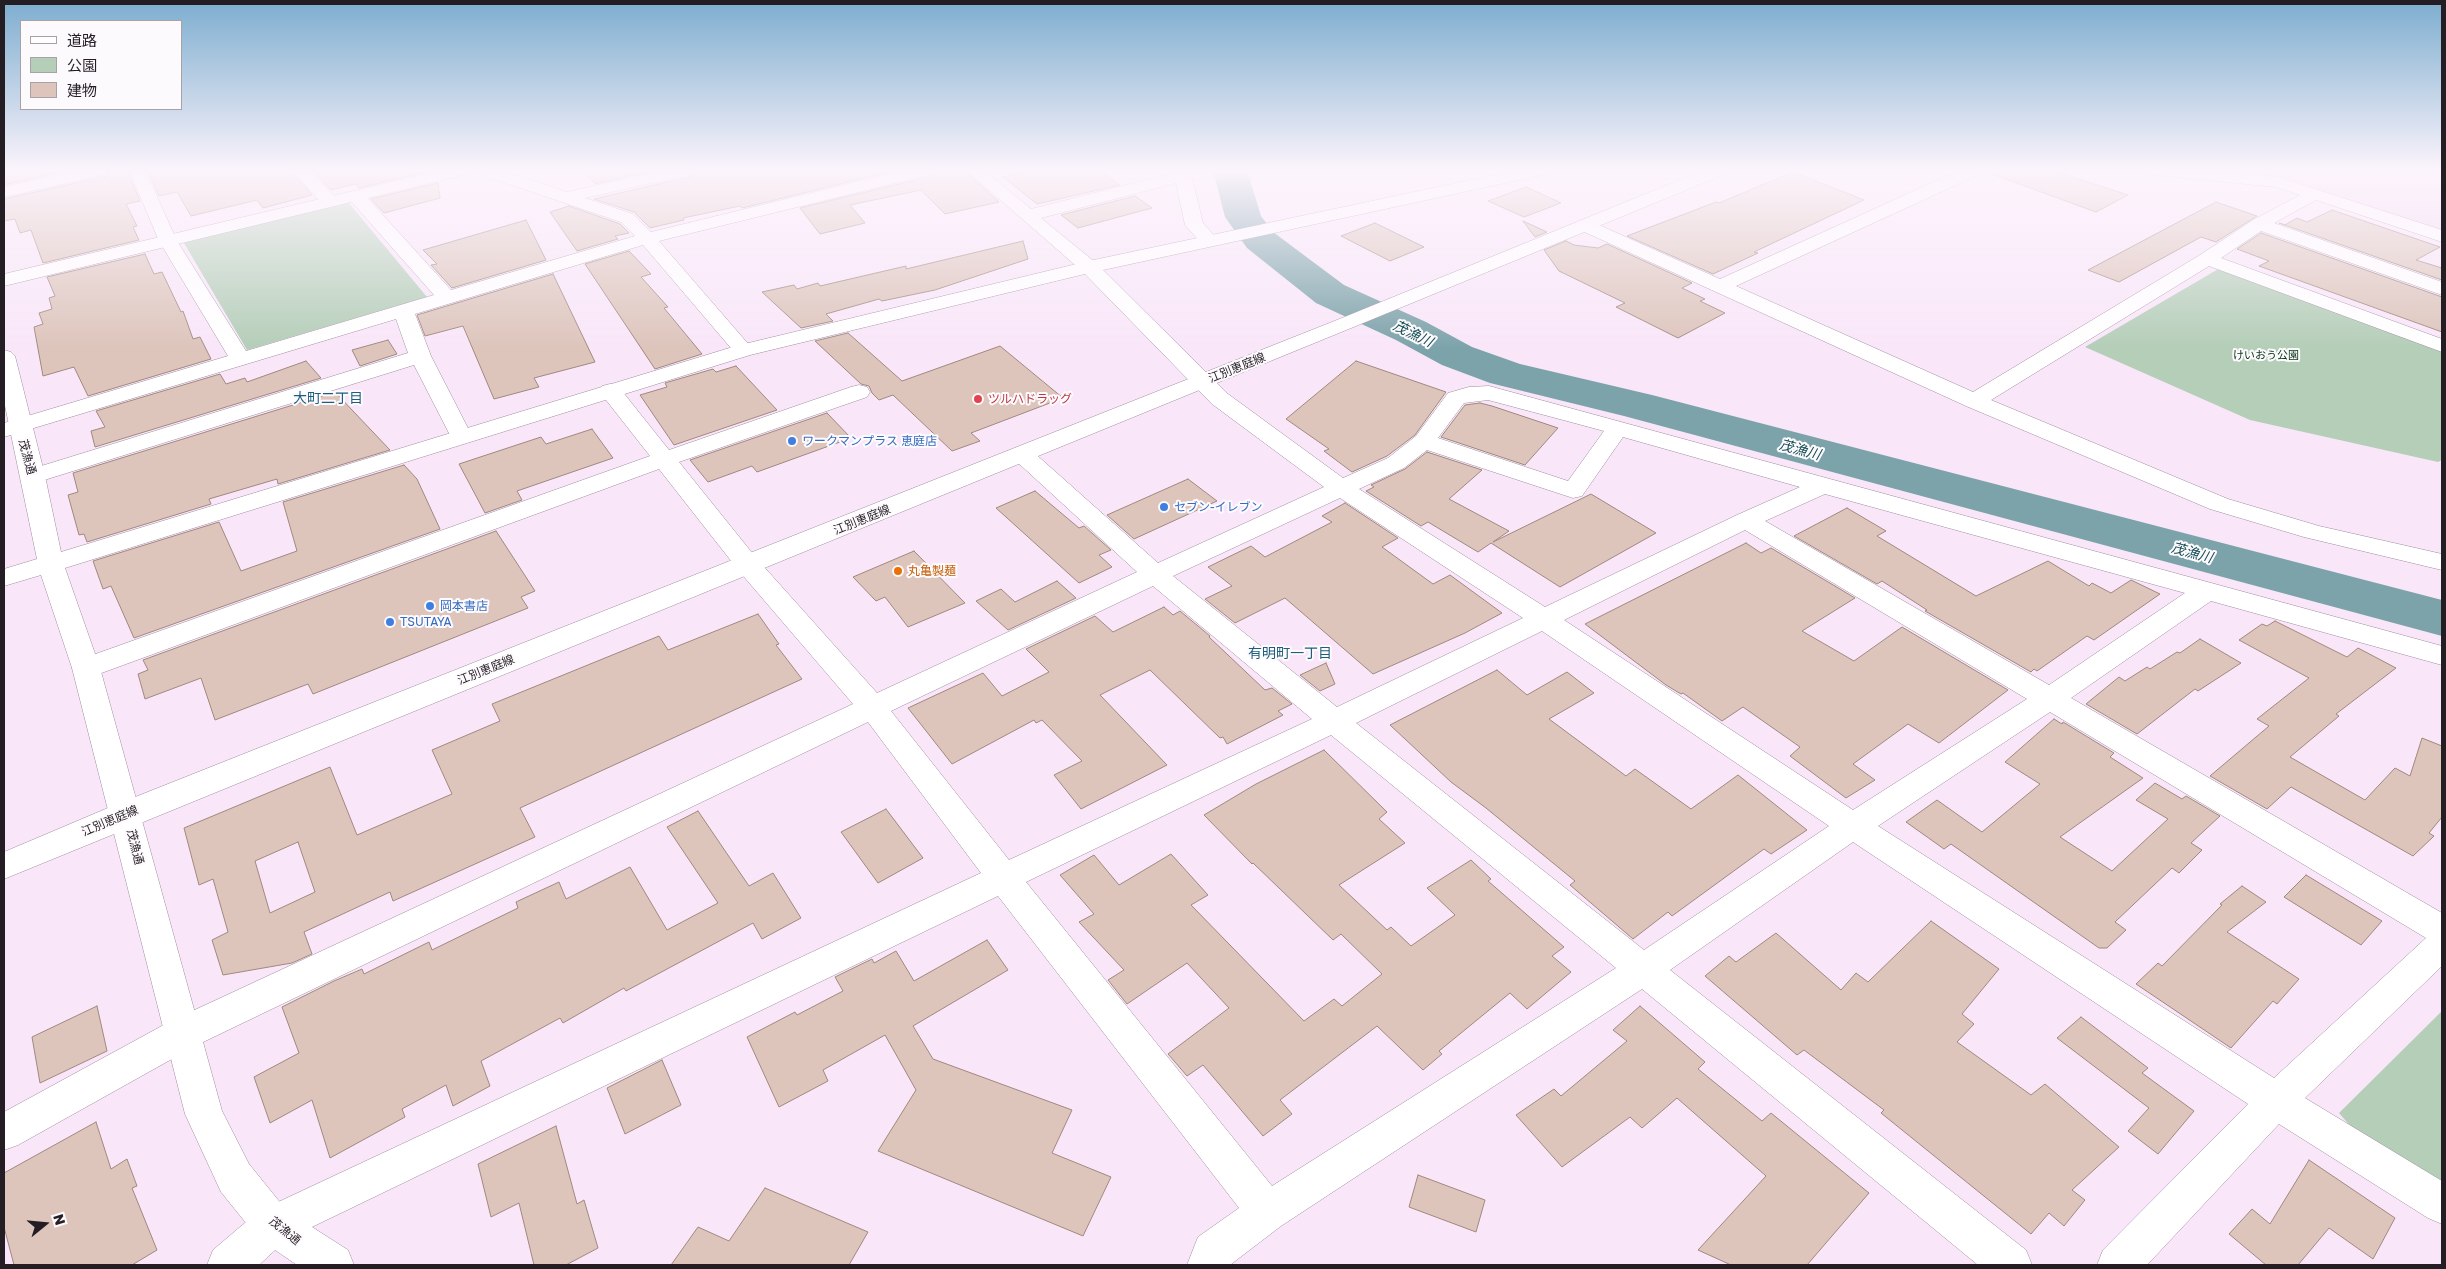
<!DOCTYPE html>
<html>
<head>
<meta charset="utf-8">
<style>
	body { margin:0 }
	#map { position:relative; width:2446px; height:1269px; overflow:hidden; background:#f9e7f9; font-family:"Golos Text","Noto Sans JP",sans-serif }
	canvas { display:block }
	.frame { position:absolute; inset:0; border:5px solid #241e24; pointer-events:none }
	.legend { position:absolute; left:20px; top:20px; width:162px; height:90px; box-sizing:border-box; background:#fdfafd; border:1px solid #a6a2a6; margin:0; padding:6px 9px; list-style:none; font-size:15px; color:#241e24 }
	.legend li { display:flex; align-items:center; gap:10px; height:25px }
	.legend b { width:25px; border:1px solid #a6a2a6 }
	.north { position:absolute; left:20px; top:1199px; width:50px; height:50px; -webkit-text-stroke:4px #fdfafd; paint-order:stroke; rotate:73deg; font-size:14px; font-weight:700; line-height:20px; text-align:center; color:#241e24 }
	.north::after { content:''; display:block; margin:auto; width:18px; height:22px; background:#241e24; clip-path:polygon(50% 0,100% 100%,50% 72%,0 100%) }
</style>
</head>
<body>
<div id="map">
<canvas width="2446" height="1269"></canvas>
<div class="frame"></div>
<ul class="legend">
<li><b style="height:6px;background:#fff"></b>道路</li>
<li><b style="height:14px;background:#b4ceb8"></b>公園</li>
<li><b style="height:14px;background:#ddc5bc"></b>建物</li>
</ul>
<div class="north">N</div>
</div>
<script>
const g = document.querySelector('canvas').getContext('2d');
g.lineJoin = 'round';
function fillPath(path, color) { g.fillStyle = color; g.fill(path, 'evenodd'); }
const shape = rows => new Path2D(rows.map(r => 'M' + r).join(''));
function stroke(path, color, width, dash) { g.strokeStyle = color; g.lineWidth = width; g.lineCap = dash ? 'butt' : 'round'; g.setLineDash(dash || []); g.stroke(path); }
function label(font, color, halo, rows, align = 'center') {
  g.font = font + ' "Golos Text","Noto Sans JP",sans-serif'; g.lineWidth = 4; g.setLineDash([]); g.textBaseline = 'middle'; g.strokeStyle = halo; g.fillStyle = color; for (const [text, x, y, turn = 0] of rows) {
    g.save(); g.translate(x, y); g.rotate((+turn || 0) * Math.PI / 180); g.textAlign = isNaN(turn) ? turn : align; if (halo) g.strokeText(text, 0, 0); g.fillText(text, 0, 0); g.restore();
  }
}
fillPath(shape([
	[2210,170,2442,170,2442,230,2286,179]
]), '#f2daf2');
fillPath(shape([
	[348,202,427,297,247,350,184,243],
	[2220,268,2442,352,2442,460,2438,462,2250,420,2085,347],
	[2442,1011,2442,1190,2365,1143,2339,1113]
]), '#b4ceb8');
fillPath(shape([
	[1213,170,1247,170,1261,216,1273,232,1344,285,1426,322,1472,347,1520,364,1652,395,2442,600,2442,636,1624,416,1490,383,1442,365,1396,340,1316,303,1247,248,1225,217,1213,170]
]), '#7da3aa');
const building = shape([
	[4,170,69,170,4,185,4,170],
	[111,170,127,170,140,201,126,204,137,226,133,227,139,240,43,263,31,230,20,233,15,219,4,221,4,199,107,176,111,170],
	[147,170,290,170,312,195,263,208,257,200,191,216,177,192,159,196,147,170],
	[312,170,434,170,359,188,356,184,331,190,312,170],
	[583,170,655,170,595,184,583,170],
	[697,170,897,170,742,208,740,206,683,218,684,220,650,228,634,212,594,199,693,176,697,170],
	[936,170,964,170,999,202,945,214,921,190,850,205,865,223,820,234,800,208,932,176,936,170],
	[1032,170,1099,170,1120,185,1037,204,1003,177,1032,170],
	[1990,170,2051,170,2128,195,2096,212,1989,173,1990,170],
	[1793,172,1864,200,1754,252,1758,253,1713,274,1627,236,1716,202,1719,203,1793,172],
	[438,183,440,198,384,213,371,199,438,183],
	[1526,187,1561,203,1524,217,1488,201,1526,187],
	[1135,196,1152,208,1078,228,1061,215,1135,196],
	[2216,202,2257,216,2216,242,2201,237,2119,282,2088,270,2216,202],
	[569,206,620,224,629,233,615,236,618,239,577,251,550,212,569,206],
	[2332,210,2440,247,2416,260,2442,268,2442,280,2279,223,2285,225,2297,218,2307,222,2332,210],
	[526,220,546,260,452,288,431,265,437,264,423,250,526,220],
	[1523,221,1547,232,1535,237,1523,221],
	[1375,223,1424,247,1390,261,1341,236,1375,223],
	[2261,233,2442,297,2442,332,2259,266,2269,261,2237,249,2261,233],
	[1023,241,1028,259,935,290,882,301,879,299,826,314,833,321,801,328,762,292,794,285,797,289,818,283,820,286,906,266,906,269,1023,241],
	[1566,241,1574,245,1598,248,1607,244,1692,283,1682,288,1705,299,1700,301,1725,313,1678,338,1616,307,1625,303,1559,271,1544,250,1566,241],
	[629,251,651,274,641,277,668,307,664,308,702,354,655,369,585,264,629,251],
	[145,254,154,274,162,272,181,312,183,311,193,339,200,337,211,359,88,396,74,367,43,376,34,327,43,324,39,313,52,309,49,298,55,296,47,277,145,254],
	[553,274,595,362,534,378,539,387,494,399,463,326,425,336,417,315,553,274],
	[848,333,902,381,1000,346,1063,398,971,433,980,441,952,451,893,395,879,400,872,393,869,386,861,384,815,341,848,333],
	[388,340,397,354,360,366,352,350,388,340],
	[306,361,321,378,95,447,91,431,105,427,96,411,220,374,226,384,245,378,247,382,306,361],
	[1356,361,1446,392,1415,435,1387,456,1352,472,1324,451,1329,449,1286,419,1356,361],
	[736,366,777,410,674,445,640,395,667,387,665,383,713,369,716,372,736,366],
	[335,392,390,450,278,484,277,479,209,499,211,504,87,542,84,534,79,535,68,495,78,492,73,473,335,392],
	[1480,403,1492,406,1558,428,1525,465,1441,437,1465,405,1480,403],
	[827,413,851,438,757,472,752,466,708,482,690,460,827,413],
	[592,429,613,458,517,491,522,500,485,513,459,464,541,437,546,444,592,429],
	[1427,452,1482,470,1449,499,1509,531,1493,542,1591,494,1656,533,1560,587,1491,543,1478,552,1428,522,1421,526,1366,491,1374,487,1371,485,1405,469,1427,452],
	[404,465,417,479,440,529,134,638,111,586,103,589,93,561,219,522,241,571,297,551,283,502,404,465],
	[1188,479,1217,501,1134,539,1107,515,1188,479],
	[1035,491,1079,528,1084,526,1111,550,1099,555,1112,567,1079,583,996,508,1035,491],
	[1345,503,1398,538,1382,547,1433,584,1450,575,1502,613,1465,633,1373,674,1285,598,1235,623,1205,599,1232,586,1208,567,1251,546,1265,557,1332,522,1322,516,1345,503],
	[1847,508,1886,531,1877,536,1976,596,2048,561,2089,586,2092,583,2111,593,2131,580,2160,594,2094,640,2087,636,2037,671,2034,669,2031,672,1925,611,1927,610,1882,581,1877,584,1794,536,1847,508],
	[496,531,535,591,521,597,528,608,313,694,308,684,215,720,201,678,145,699,138,674,148,670,143,660,496,531],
	[1746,543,1761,553,1771,548,1855,598,1802,631,1854,661,1902,627,2008,690,1939,743,1908,724,1853,764,1875,780,1846,798,1790,756,1800,747,1743,707,1722,721,1683,693,1681,694,1666,685,1585,624,1746,543],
	[914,551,965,603,908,627,885,597,876,601,853,577,914,551],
	[1057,581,1076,598,1008,630,976,601,1001,589,1015,602,1057,581],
	[1164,607,1173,615,1180,611,1210,636,1209,637,1265,690,1272,688,1292,704,1278,711,1283,715,1227,744,1223,737,1220,738,1150,670,1100,695,1167,765,1081,809,1054,775,1082,761,1042,720,1036,723,1034,720,952,764,908,708,983,673,1002,696,1049,672,1026,649,1095,616,1113,632,1164,607],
	[758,614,779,644,776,645,802,679,520,808,535,837,393,901,390,892,304,932,312,954,292,963,223,975,212,940,228,932,213,879,199,885,184,828,330,767,357,835,452,794,432,750,500,721,492,704,659,636,668,650,758,614],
	[298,842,315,892,270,913,255,861,298,842],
	[2275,621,2347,657,2358,648,2396,668,2336,714,2339,716,2290,757,2365,800,2395,768,2410,776,2422,738,2442,746,2442,817,2429,833,2434,836,2413,856,2291,787,2267,809,2210,776,2269,726,2257,719,2309,678,2239,640,2262,624,2267,626,2275,621],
	[2200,639,2241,663,2198,691,2195,689,2137,734,2086,704,2119,677,2125,681,2147,667,2150,669,2177,652,2180,653,2200,639],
	[1326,663,1335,684,1320,691,1300,675,1326,663],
	[1497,670,1527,695,1567,672,1594,693,1549,719,1626,776,1635,769,1691,809,1738,775,1807,830,1771,854,1764,849,1672,916,1668,912,1633,939,1570,885,1575,881,1486,808,1451,782,1390,725,1497,670],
	[2054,719,2062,724,2063,722,2114,753,2110,757,2143,778,2060,837,2112,871,2168,819,2136,800,2155,783,2182,799,2186,796,2220,816,2191,843,2202,850,2179,873,2172,868,2115,922,2126,930,2107,948,2099,948,1951,844,1944,849,1906,822,1937,800,1982,832,2040,784,2005,762,2054,719],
	[1324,750,1387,812,1379,819,1405,843,1339,885,1387,930,1391,927,1411,946,1455,915,1427,888,1471,860,1491,879,1488,881,1564,947,1552,956,1571,972,1527,1009,1510,993,1439,1051,1442,1054,1423,1070,1377,1026,1280,1100,1292,1114,1263,1136,1203,1065,1187,1076,1168,1054,1229,1008,1187,963,1127,1004,1108,980,1124,970,1079,922,1094,914,1060,875,1094,855,1119,885,1171,854,1208,895,1191,905,1304,1021,1334,999,1342,1006,1382,974,1341,934,1333,940,1253,863,1252,864,1204,815,1256,784,1324,750],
	[886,809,923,858,878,883,841,832,886,809],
	[698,811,749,886,773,873,801,918,762,939,753,923,626,991,624,988,563,1023,560,1018,481,1061,490,1086,453,1106,446,1085,402,1109,405,1117,330,1158,312,1100,270,1123,254,1077,299,1053,282,1007,334,981,362,969,364,974,429,942,432,950,518,908,516,902,559,882,566,899,630,867,667,930,718,903,667,827,698,811],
	[2306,875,2382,921,2361,945,2284,897,2306,875],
	[2242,886,2266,902,2227,932,2299,979,2277,1004,2273,1001,2231,1048,2136,984,2158,963,2162,966,2222,905,2220,904,2242,886],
	[1931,921,1999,969,1962,1014,1974,1024,1957,1042,2031,1095,2045,1084,2119,1147,2072,1190,2085,1200,2064,1226,2049,1213,2031,1234,1881,1113,1884,1110,1804,1050,1797,1055,1705,976,1729,956,1736,962,1776,933,1841,990,1856,973,1868,982,1931,921],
	[987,940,1008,970,913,1026,933,1059,1072,1110,1052,1153,1111,1177,1083,1236,878,1151,916,1090,885,1035,823,1070,828,1081,779,1107,747,1037,795,1012,797,1015,843,991,835,977,872,959,874,963,896,951,914,981,987,940],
	[97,1006,107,1051,40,1083,32,1037,97,1006],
	[1640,1006,1705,1062,1698,1069,1762,1121,1771,1113,1869,1193,1807,1265,1731,1265,1698,1250,1766,1176,1677,1098,1642,1128,1630,1117,1562,1167,1516,1115,1554,1089,1561,1096,1627,1041,1613,1030,1640,1006],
	[2081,1017,2148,1068,2142,1073,2194,1111,2158,1154,2128,1131,2149,1108,2057,1038,2081,1017],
	[662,1060,681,1105,625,1134,607,1088,662,1060],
	[96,1122,111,1169,127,1159,137,1186,132,1188,157,1250,132,1265,14,1265,4,1227,4,1173,96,1122],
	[556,1126,577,1204,584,1200,598,1248,566,1265,534,1265,519,1203,491,1217,478,1164,556,1126],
	[2309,1160,2395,1218,2373,1259,2329,1228,2298,1265,2266,1265,2229,1234,2252,1209,2270,1224,2309,1160],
	[1418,1175,1485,1200,1476,1232,1409,1207,1418,1175],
	[765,1188,868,1232,849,1265,671,1265,698,1227,729,1241,765,1188]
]);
fillPath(building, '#ddc5bc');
stroke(building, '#a08880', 1);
const minor = shape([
	[78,170,109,170,107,174,4,197,4,187,78,170],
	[129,170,145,170,177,241,246,351,434,295,350,200,347,196,350,192,362,192,451,290,635,236,621,222,488,177,483,170,502,170,567,192,664,170,695,170,693,174,585,198,633,214,651,232,905,170,934,170,932,174,659,241,750,346,754,350,750,354,743,356,736,354,643,245,415,314,431,356,472,436,469,441,461,443,453,441,414,365,41,481,33,483,25,481,21,476,25,471,408,353,396,319,4,437,4,423,228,356,159,241,129,170],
	[292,170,309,170,336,198,339,202,336,206,324,206,292,170],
	[966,170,984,170,1031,209,1174,173,1174,170,1190,170,1203,223,1219,241,1217,245,1203,245,1185,225,1176,183,1041,218,1096,263,1228,394,1343,478,1388,458,1416,436,1448,393,1469,387,1489,386,2442,646,2442,665,2211,601,2071,698,2442,913,2442,966,2305,1098,2442,1181,2442,1224,2428,1218,2279,1124,2147,1265,2097,1265,2103,1250,2248,1104,1853,842,1670,970,2026,1250,2032,1265,1978,1265,1642,989,1281,1226,1230,1265,1187,1265,1198,1237,1239,1208,998,896,287,1239,259,1265,207,1265,213,1250,259,1211,981,873,868,722,197,1045,18,1145,4,1150,4,1112,171,1021,853,704,739,571,659,469,96,675,86,678,76,675,72,668,76,661,650,456,599,391,602,386,610,384,618,386,669,450,851,387,859,385,867,387,870,392,867,397,679,462,757,559,877,693,1137,572,1015,460,1011,455,1015,450,1023,448,1031,450,1158,563,1324,487,1212,404,1082,271,966,170],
	[1488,400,1567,421,1604,431,1568,481,1438,438,1464,403,1488,400],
	[1623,437,1800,487,1737,515,1545,607,1359,489,1404,468,1427,450,1573,498,1582,496,1623,437],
	[1825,494,2185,593,2049,685,1765,521,1825,494],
	[1340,498,1523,618,1337,707,1173,576,1340,498],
	[1745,530,2027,699,1853,810,1564,620,1745,530],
	[1153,586,1312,719,1009,860,891,711,1153,586],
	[1542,631,1829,826,1644,950,1356,723,1542,631],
	[2050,712,2426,938,2274,1078,1878,826,2050,712],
	[1331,735,1616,968,1272,1186,1026,882,1331,735],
	[1960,170,1982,170,1980,174,1736,286,1973,392,2200,255,2253,220,2300,195,2276,187,2156,175,2150,174,2148,170,2208,170,2278,177,2442,230,2442,242,2316,200,2274,223,2442,282,2442,295,2261,231,2221,258,2442,339,2442,352,2209,266,1991,400,2228,499,2319,526,2442,554,2442,570,2304,537,2210,509,1966,406,1578,229,1575,225,1578,221,1584,220,1590,221,1720,279,1960,170]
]);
const tertiary = shape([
	[442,170,471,170,469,174,463,175,4,286,4,274,442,170],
	[1518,170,1550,170,1548,174,1542,175,1089,273,750,355,65,568,100,668,222,1111,249,1164,287,1211,348,1250,354,1265,297,1265,259,1239,221,1192,185,1114,72,668,41,575,4,586,4,569,37,559,4,401,4,350,11,352,15,356,45,476,61,552,736,346,1089,261,1518,170]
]);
const primary = shape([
	[1704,170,1727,170,1725,174,1356,326,4,879,4,852,115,805,1342,318,1704,170]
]);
stroke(minor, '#9f8e9f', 1);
stroke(tertiary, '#9f8e9f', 1);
stroke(primary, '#9f8e9f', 1);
fillPath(minor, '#fff');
fillPath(tertiary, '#fff');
fillPath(primary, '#fff');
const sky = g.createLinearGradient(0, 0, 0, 348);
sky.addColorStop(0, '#7dadcf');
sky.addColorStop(0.49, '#fcf4fc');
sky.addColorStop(1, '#fcf4fc00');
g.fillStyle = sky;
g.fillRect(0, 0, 2446, 348);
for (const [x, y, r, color] of [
	[978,399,5,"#e0444e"],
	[792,441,5,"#3f7fe0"],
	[1164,507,5,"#3f7fe0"],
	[898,571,5,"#e8710a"],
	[430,606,5,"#3f7fe0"],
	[390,622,5,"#3f7fe0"]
]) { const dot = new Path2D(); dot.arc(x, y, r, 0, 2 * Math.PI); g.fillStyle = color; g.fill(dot); stroke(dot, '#fdfafd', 2); }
label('11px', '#053416', '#fdfafd', [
	["けいおう公園",2266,356]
]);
label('12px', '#241e24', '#fdfafd', [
	["江別恵庭線",1237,368,-22],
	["茂漁通",27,457,75],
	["江別恵庭線",862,520,-22],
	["江別恵庭線",486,670,-22],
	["江別恵庭線",110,821,-23],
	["茂漁通",135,847,76],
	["茂漁通",285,1231,39]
]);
label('12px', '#be3a42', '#fdfafd', [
	["ツルハドラッグ",988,399]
], 'left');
label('12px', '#366cbe', '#fdfafd', [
	["ワークマンプラス 恵庭店",802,441],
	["セブン-イレブン",1174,507],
	["岡本書店",440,606],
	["TSUTAYA",400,622]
], 'left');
label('12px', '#c56008', '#fdfafd', [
	["丸亀製麺",908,571]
], 'left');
label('italic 14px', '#154d55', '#fdfafd', [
	["茂漁川",1413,334,26],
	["茂漁川",1800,450,15],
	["茂漁川",2192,553,15]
]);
label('14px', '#1d5e7c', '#fdfafd', [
	["大町二丁目",328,399],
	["有明町一丁目",1290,654]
]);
</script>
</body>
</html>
